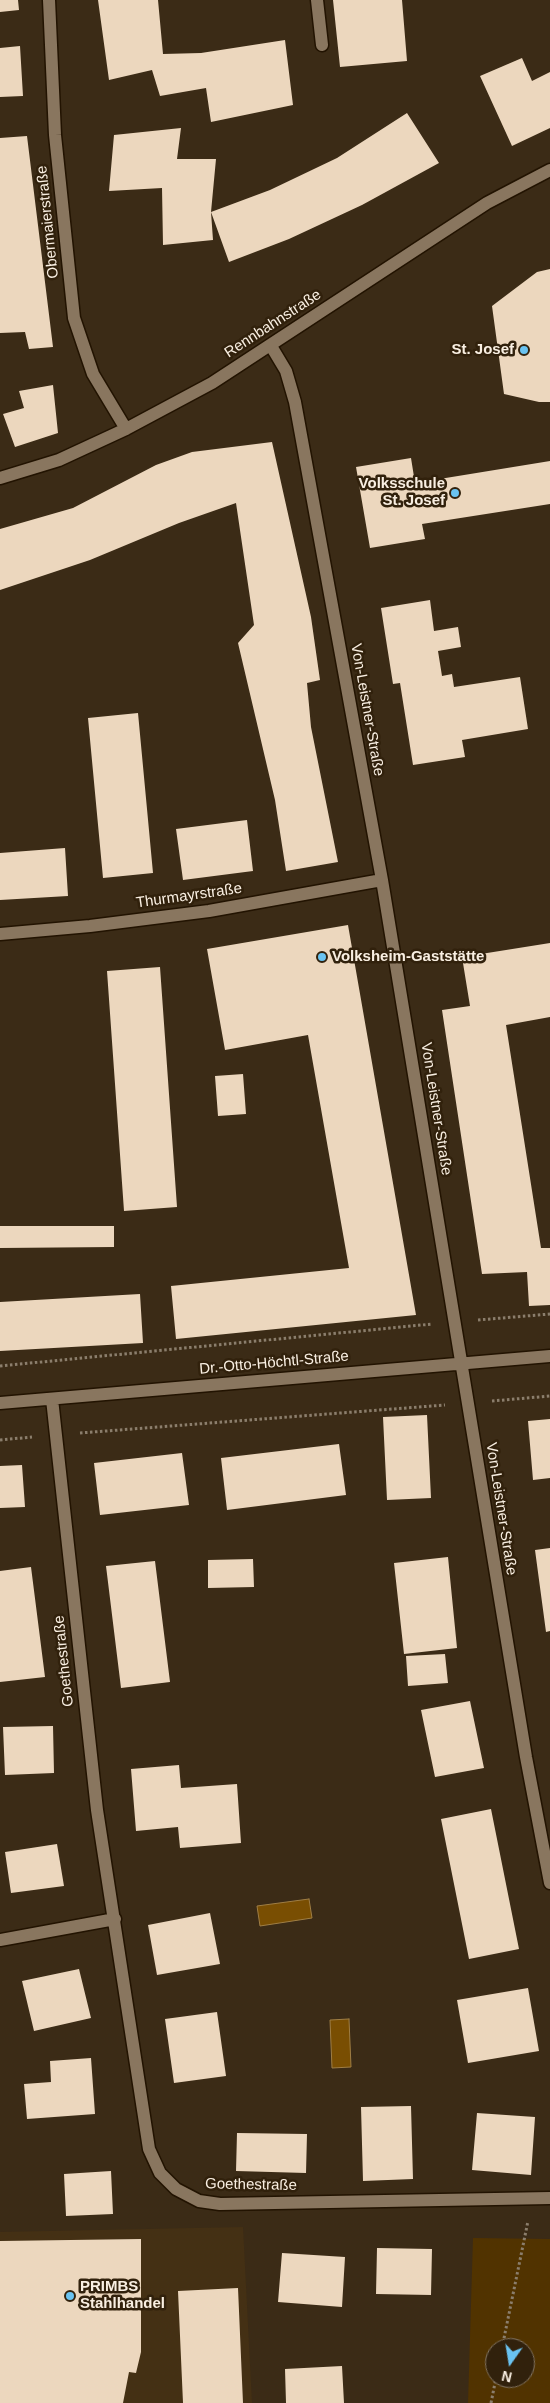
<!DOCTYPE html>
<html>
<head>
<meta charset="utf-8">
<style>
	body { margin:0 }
	#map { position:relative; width:550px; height:2403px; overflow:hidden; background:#3b2b16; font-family:Helvetica,sans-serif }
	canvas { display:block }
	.north { position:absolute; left:485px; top:2338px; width:50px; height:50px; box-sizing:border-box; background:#31210c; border:1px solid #817362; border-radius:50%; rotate:193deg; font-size:14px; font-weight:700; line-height:20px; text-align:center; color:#f9efe2 }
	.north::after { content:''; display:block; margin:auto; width:18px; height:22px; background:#6ac3f1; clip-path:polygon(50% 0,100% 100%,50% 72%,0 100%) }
</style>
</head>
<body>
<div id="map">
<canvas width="550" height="2403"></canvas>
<div class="north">N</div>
</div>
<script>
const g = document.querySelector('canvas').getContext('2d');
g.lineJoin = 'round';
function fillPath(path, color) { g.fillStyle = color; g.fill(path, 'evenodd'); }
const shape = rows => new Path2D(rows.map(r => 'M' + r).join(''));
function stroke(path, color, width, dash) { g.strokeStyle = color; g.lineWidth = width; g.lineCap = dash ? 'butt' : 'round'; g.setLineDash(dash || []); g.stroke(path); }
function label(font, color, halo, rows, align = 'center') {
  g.font = font + ' Helvetica,sans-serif'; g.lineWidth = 5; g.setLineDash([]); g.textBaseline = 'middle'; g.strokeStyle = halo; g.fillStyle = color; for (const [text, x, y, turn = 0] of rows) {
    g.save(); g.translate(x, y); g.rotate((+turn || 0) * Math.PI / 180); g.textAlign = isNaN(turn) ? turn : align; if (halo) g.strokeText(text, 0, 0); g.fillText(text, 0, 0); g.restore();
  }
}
fillPath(shape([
	[243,2227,252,2403,0,2403,0,2232]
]), '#443014');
fillPath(shape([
	[473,2238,550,2239,550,2403,468,2403],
	[495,2348,525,2348,525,2378,495,2378]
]), '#513300');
const water = shape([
	[309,1899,312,1918,260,1926,257,1906,309,1899],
	[349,2019,351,2067,332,2068,330,2020,349,2019]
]);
fillPath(water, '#794e02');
stroke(water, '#9f7e45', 1);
fillPath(shape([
	[0,0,18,0,19,10,0,12],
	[98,0,158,0,163,54,201,53,285,40,293,105,211,122,206,88,160,96,152,70,109,80],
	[333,0,402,0,407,61,340,67],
	[20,46,23,96,0,97,0,48],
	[522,58,532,81,550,72,550,128,512,146,480,76],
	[407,113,439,163,362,205,289,239,229,262,211,212,213,240,163,245,162,188,109,191,114,135,181,128,177,159,216,159,211,212,270,190,337,158],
	[27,136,53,347,29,349,25,332,0,333,0,138],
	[550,269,550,402,539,402,504,394,492,306,537,272],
	[53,385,58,433,15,447,3,414,24,408,19,391],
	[272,442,311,617,320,680,307,683,311,727,338,862,286,871,275,800,238,643,254,625,236,503,179,523,90,560,0,590,0,529,73,508,156,465,192,452],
	[411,458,415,483,550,461,550,504,422,524,425,539,370,548,356,467],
	[430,600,434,631,458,627,461,647,438,651,442,676,452,674,454,687,520,677,528,729,462,740,465,757,413,765,400,683,393,684,381,608],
	[138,713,153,873,103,878,88,718],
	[247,820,253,871,183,880,176,829],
	[65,848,68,896,0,900,0,853],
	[348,925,416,1315,176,1339,171,1286,349,1268,308,1035,225,1050,207,949],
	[550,943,550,1017,506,1025,541,1248,550,1248,550,1305,529,1306,527,1272,482,1274,442,1010,470,1006,462,957],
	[160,967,177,1207,124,1211,107,971],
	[243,1074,246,1114,218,1116,215,1076],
	[0,1226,114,1226,114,1247,0,1248],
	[140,1294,143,1343,0,1351,0,1302],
	[427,1415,431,1498,387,1500,383,1417],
	[550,1419,550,1478,533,1480,528,1421],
	[339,1444,346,1495,227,1510,221,1458],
	[182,1453,189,1505,100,1515,94,1463],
	[22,1465,25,1507,0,1508,0,1466],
	[550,1548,550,1631,546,1632,535,1550],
	[448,1557,457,1648,404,1654,394,1563],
	[253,1559,254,1587,208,1588,208,1560],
	[155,1561,170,1682,121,1688,106,1566],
	[31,1567,45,1677,0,1682,0,1571],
	[445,1654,448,1683,408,1686,406,1656],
	[470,1701,484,1768,435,1777,421,1710],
	[53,1726,54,1773,5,1775,3,1727],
	[179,1765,181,1788,237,1784,241,1843,180,1848,178,1827,136,1831,131,1769],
	[491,1809,519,1949,469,1959,441,1819],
	[57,1844,64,1886,11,1893,5,1852],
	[210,1913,220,1964,157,1975,148,1925],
	[79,1969,91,2018,34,2031,22,1981],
	[528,1988,539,2051,468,2063,457,2000],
	[217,2012,226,2076,174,2083,165,2019],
	[91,2058,95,2114,27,2119,24,2084,51,2082,50,2061],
	[411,2106,413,2179,363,2181,361,2107],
	[477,2113,535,2117,531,2175,472,2170],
	[237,2133,307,2134,306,2173,236,2171],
	[111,2171,113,2214,66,2216,64,2174],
	[141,2239,141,2352,136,2373,129,2372,123,2403,0,2403,0,2241],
	[377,2248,432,2249,431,2295,376,2294],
	[282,2253,345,2257,342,2307,278,2302],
	[238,2288,243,2403,183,2403,178,2291],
	[342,2366,344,2403,286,2403,285,2369]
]), '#ecd7be');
const minor = shape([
	[49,0,55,135,74,318,93,374,126,429],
	[317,0,322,45],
	[271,346,286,371,295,402,382,880,526,1757,550,1883],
	[0,478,59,460,126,429,212,383,487,203,550,170],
	[0,934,90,926,209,911,382,880],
	[52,1399,97,1810,149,2149,160,2173,176,2189,199,2201,220,2204,550,2198],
	[0,1403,550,1356],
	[0,1940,115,1919]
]);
stroke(minor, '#221301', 15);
stroke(shape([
	[478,1320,550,1314],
	[0,1366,432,1324],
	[492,1401,550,1396],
	[80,1433,445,1405],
	[0,1440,32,1437],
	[502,2348,528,2221],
	[491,2403,496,2378]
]), '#8b7e6c', 3, [2.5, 2.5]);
stroke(minor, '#89765f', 12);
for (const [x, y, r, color] of [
	[524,350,5,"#6ac3f1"],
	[455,493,5,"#6ac3f1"],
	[322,957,5,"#6ac3f1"],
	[70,2296,5,"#6ac3f1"]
]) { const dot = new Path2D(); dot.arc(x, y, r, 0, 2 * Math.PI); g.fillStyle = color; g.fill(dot); stroke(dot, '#31210c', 2); }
label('15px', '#f9efe2', '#31210c', [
	["Obermaierstraße",48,222,-96],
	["Rennbahnstraße",273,324,-33],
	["Von-Leistner-Straße",367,710,80],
	["Thurmayrstraße",189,896,-8],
	["Von-Leistner-Straße",436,1109,81],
	["Dr.-Otto-Höchtl-Straße",274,1363,-5],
	["Von-Leistner-Straße",501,1509,81],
	["Goethestraße",64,1661,-96],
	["Goethestraße",251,2185,1]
]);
label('bold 15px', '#f9efe2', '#31210c', [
	["St. Josef",514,350],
	["Volksschule",445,484],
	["St. Josef",445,501],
	["Volksheim-Gaststätte",332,957,"left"],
	["PRIMBS",80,2287,"left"],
	["Stahlhandel",80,2304,"left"]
], 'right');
</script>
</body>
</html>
